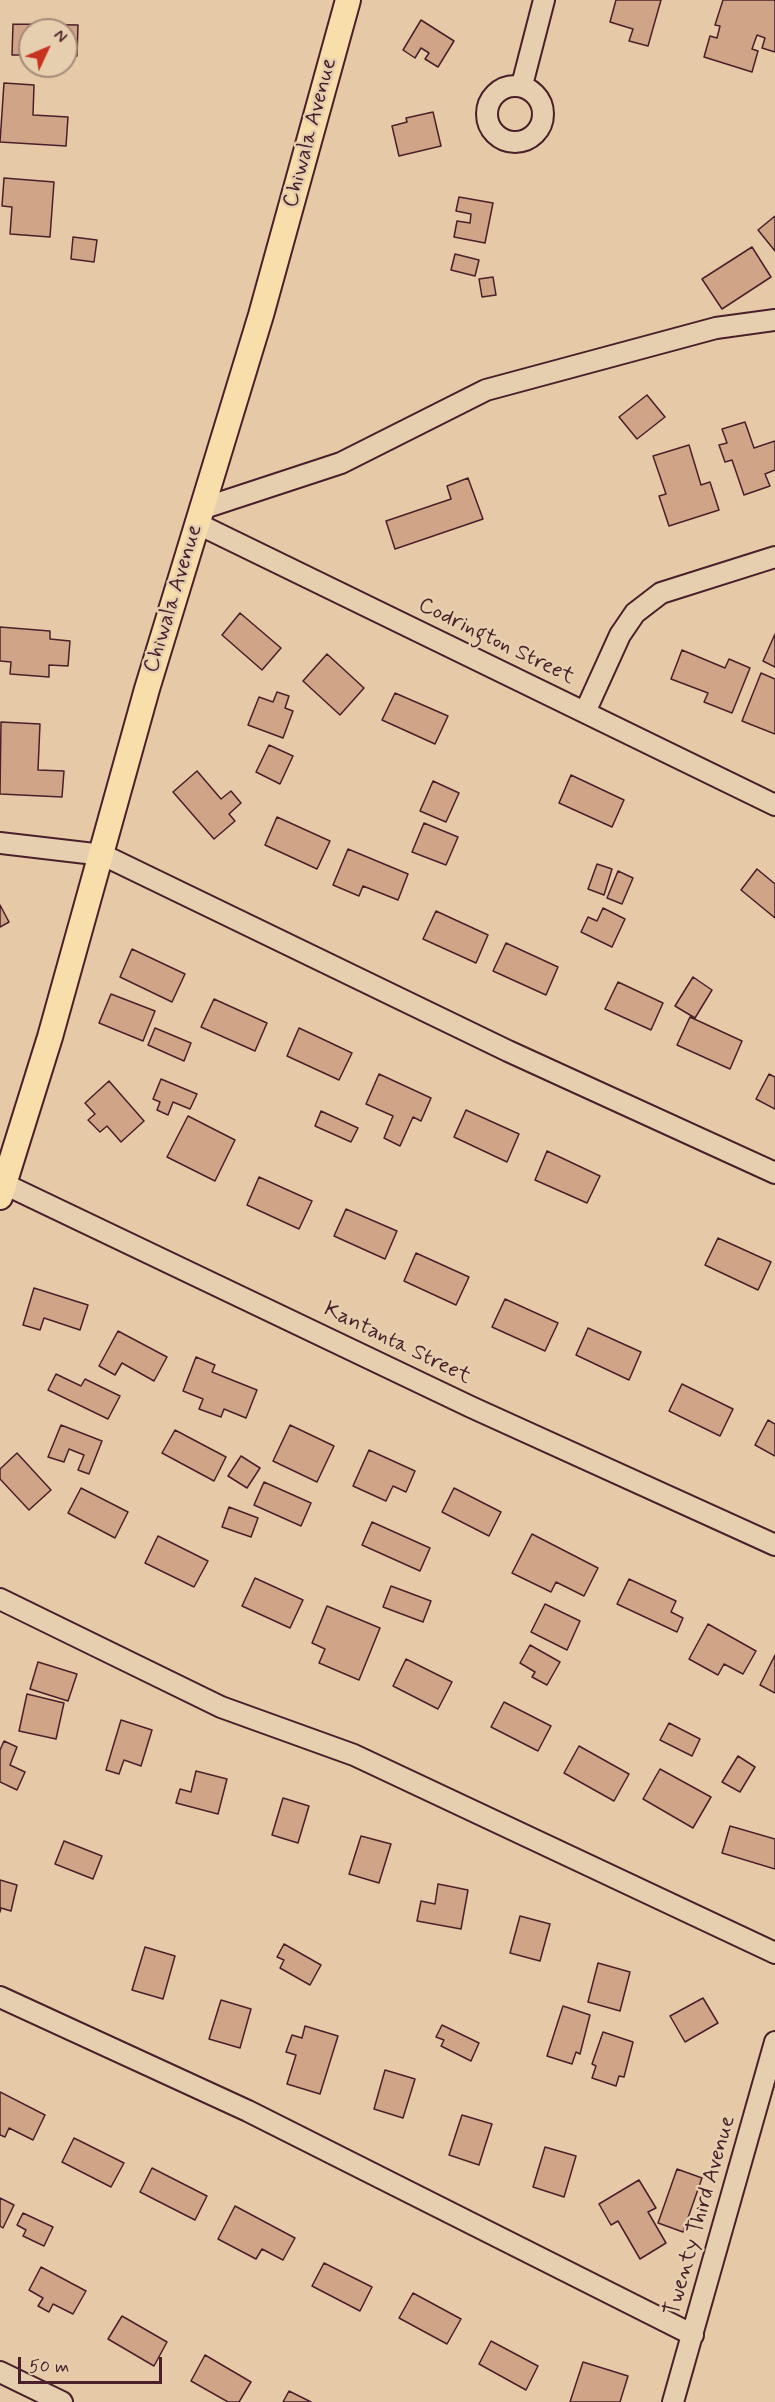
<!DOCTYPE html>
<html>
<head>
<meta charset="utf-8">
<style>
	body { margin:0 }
	#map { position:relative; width:775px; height:2402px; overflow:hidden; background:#e6caa7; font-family:Mynerve,sans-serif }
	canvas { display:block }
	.north { position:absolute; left:18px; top:18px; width:60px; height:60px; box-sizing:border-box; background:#e5cfae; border:2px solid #a7897a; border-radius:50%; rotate:46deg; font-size:16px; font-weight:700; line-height:24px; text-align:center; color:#4a1f2b }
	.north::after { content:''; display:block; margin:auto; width:21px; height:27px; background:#c8321e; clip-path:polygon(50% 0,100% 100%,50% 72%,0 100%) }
	.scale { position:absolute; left:18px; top:2357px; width:144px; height:27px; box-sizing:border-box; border:3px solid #4a1f2b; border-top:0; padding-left:8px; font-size:18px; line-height:21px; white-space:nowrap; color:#4a1f2b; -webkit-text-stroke:4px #e5cfae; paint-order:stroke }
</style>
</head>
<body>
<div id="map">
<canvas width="775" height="2402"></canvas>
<div class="north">N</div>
<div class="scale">50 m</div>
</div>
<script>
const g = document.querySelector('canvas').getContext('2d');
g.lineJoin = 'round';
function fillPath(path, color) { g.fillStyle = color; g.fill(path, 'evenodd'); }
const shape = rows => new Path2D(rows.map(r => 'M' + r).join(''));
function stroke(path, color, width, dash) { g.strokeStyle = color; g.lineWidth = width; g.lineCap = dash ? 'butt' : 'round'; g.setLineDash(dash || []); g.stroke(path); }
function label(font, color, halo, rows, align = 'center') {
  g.font = font + ' Mynerve,sans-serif'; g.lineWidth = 5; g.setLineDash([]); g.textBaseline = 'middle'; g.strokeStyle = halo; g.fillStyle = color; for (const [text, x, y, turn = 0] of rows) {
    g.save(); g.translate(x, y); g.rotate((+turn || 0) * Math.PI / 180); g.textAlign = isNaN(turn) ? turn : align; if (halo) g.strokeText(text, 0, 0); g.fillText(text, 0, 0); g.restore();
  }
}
const building = shape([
	[616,0,661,0,648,46,629,41,633,29,610,22,616,0],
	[723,0,775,0,775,52,762,48,765,38,757,35,752,49,758,51,752,72,704,57,710,36,717,38,720,26,715,25,723,0],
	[421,20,454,41,438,67,425,59,429,53,421,48,415,58,403,50,421,20],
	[13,24,78,25,77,56,66,56,66,30,30,30,30,55,12,55,13,24],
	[4,83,34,85,33,115,68,117,66,146,0,142,4,83],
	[433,112,441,146,399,156,392,126,407,122,406,118,433,112],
	[4,178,54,182,50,237,10,234,12,207,2,206,4,178],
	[459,197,493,203,485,243,454,237,457,221,470,223,471,214,456,211,459,197],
	[775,216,775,251,758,230,775,216],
	[73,237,97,240,94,262,71,259,73,237],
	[752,247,771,277,722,309,702,279,752,247],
	[455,254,479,260,475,276,451,270,455,254],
	[493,277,496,295,482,297,479,279,493,277],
	[647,395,665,417,637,439,619,417,647,395],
	[745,422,754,448,775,441,775,470,765,474,770,486,744,495,732,460,725,462,719,445,727,443,722,429,745,422],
	[689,445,701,485,710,482,719,510,669,526,659,496,666,494,653,456,689,445],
	[468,478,483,519,395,549,386,521,451,499,447,486,468,478],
	[240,613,281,648,262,670,222,635,240,613],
	[0,627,50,631,50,639,70,641,68,666,49,665,49,677,10,674,11,662,0,661,0,627],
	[775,634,775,667,763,661,775,634],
	[682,650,725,668,729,659,750,668,732,713,704,702,708,693,671,679,682,650],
	[327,654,364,688,340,715,303,681,327,654],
	[761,673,775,679,775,734,742,721,761,673],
	[277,692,289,696,285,708,293,711,283,738,248,725,259,697,273,702,277,692],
	[395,693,448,716,435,744,382,720,395,693],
	[1,722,40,724,38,770,64,771,62,797,0,794,1,722],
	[269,745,293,756,280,784,256,772,269,745],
	[197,771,221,799,231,791,241,803,229,814,235,821,214,839,173,792,197,771],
	[571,775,624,800,612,827,559,803,571,775],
	[433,781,459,793,446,822,420,811,433,781],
	[277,817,330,841,317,869,265,845,277,817],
	[424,823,458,837,446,865,412,852,424,823],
	[348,849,408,874,398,900,363,886,359,896,333,885,348,849],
	[597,864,612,869,604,895,588,889,597,864],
	[757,869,775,884,775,918,741,890,757,869],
	[618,871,633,878,622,904,607,898,618,871],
	[0,905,9,922,0,927,0,905],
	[603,908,625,919,612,947,581,932,588,917,597,921,603,908],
	[436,911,488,935,476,963,423,939,436,911],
	[506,943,558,967,546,995,493,971,506,943],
	[132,949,185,974,172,1002,120,977,132,949],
	[693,977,712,990,695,1018,675,1006,693,977],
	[618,982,663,1003,651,1030,605,1009,618,982],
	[111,994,155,1011,143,1041,99,1023,111,994],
	[214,999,267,1023,255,1051,201,1027,214,999],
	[690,1017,742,1041,730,1069,677,1045,690,1017],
	[155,1028,191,1043,184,1061,148,1045,155,1028],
	[299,1028,352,1053,339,1080,287,1056,299,1028],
	[379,1074,431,1098,421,1121,413,1117,400,1146,384,1138,393,1116,366,1104,379,1074],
	[769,1074,775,1077,775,1109,756,1099,769,1074],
	[161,1079,197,1094,190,1109,173,1102,168,1115,157,1110,160,1102,153,1099,161,1079],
	[109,1081,144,1121,121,1142,107,1126,100,1132,88,1120,95,1114,85,1103,109,1081],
	[466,1110,519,1134,507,1162,454,1137,466,1110],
	[321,1111,358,1128,351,1142,315,1126,321,1111],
	[188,1116,235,1140,215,1181,167,1157,188,1116],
	[547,1151,600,1176,587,1203,535,1180,547,1151],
	[259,1177,312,1201,299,1229,247,1205,259,1177],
	[346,1209,397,1231,385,1259,334,1236,346,1209],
	[718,1238,771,1262,758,1290,705,1265,718,1238],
	[416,1253,469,1277,456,1305,404,1281,416,1253],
	[34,1288,88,1305,80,1330,44,1318,40,1330,23,1325,34,1288],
	[505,1299,558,1323,545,1351,492,1327,505,1299],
	[588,1328,641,1352,629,1380,576,1355,588,1328],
	[118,1331,167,1357,154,1381,122,1363,115,1375,99,1366,118,1331],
	[196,1357,215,1365,212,1372,257,1390,246,1418,224,1409,221,1417,199,1409,203,1399,183,1391,196,1357],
	[56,1374,81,1386,85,1379,120,1396,108,1419,48,1390,56,1374],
	[682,1384,733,1409,720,1436,669,1411,682,1384],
	[768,1420,775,1424,775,1456,755,1445,768,1420],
	[61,1425,102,1441,89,1474,78,1470,84,1455,69,1449,64,1462,48,1457,61,1425],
	[290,1425,334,1446,317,1482,273,1461,290,1425],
	[175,1430,226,1457,214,1481,162,1453,175,1430],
	[369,1450,415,1471,406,1492,393,1486,386,1501,353,1486,369,1450],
	[17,1453,51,1490,29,1510,0,1479,0,1469,17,1453],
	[241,1456,260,1468,247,1488,228,1476,241,1456],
	[264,1482,311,1503,301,1526,254,1505,264,1482],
	[81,1488,128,1512,115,1538,68,1513,81,1488],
	[454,1488,501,1512,489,1536,442,1512,454,1488],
	[229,1507,258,1518,251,1537,222,1527,229,1507],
	[372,1522,430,1548,420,1571,362,1545,372,1522],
	[532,1534,598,1568,584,1596,556,1582,551,1592,512,1573,532,1534],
	[158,1536,208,1561,194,1587,145,1563,158,1536],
	[255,1578,303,1600,290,1628,242,1606,255,1578],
	[629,1579,676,1601,671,1612,683,1618,677,1632,617,1604,629,1579],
	[391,1586,431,1601,423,1622,383,1607,391,1586],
	[545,1604,580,1621,567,1650,531,1632,545,1604],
	[327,1606,380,1628,359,1680,319,1663,325,1649,312,1643,327,1606],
	[708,1624,756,1651,743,1674,724,1664,718,1675,689,1659,708,1624],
	[530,1645,560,1662,547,1685,532,1677,535,1672,520,1663,530,1645],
	[775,1655,775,1693,760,1685,775,1655],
	[406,1659,452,1682,438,1709,393,1686,406,1659],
	[38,1662,77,1674,68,1701,30,1689,38,1662],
	[27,1694,64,1703,56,1739,19,1731,27,1694],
	[504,1702,551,1726,538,1751,491,1727,504,1702],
	[121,1720,152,1730,141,1766,124,1760,119,1774,106,1770,121,1720],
	[669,1723,700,1739,692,1756,660,1740,669,1723],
	[4,1741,17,1747,10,1765,25,1772,17,1790,0,1782,0,1750,4,1741],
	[579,1746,629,1774,614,1801,564,1773,579,1746],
	[738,1756,755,1767,740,1792,722,1782,738,1756],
	[660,1769,711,1797,693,1828,643,1799,660,1769],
	[196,1771,227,1779,218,1814,176,1803,180,1789,191,1792,196,1771],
	[283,1798,309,1806,298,1843,272,1835,283,1798],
	[730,1826,775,1839,775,1869,722,1853,730,1826],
	[361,1836,391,1844,379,1883,349,1874,361,1836],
	[64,1841,102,1856,93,1879,55,1864,64,1841],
	[0,1880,17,1885,11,1911,1,1908,0,1912,0,1880],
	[438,1884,468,1890,461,1929,417,1921,421,1901,435,1904,438,1884],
	[520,1916,550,1924,540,1961,510,1953,520,1916],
	[284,1944,321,1965,310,1985,280,1968,284,1960,277,1957,284,1944],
	[145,1947,175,1956,163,1999,132,1990,145,1947],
	[598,1963,630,1972,620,2011,588,2002,598,1963],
	[703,1998,718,2023,685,2042,670,2016,703,1998],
	[221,2000,251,2009,240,2048,209,2039,221,2000],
	[563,2006,590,2015,580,2054,576,2052,572,2064,547,2056,563,2006],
	[442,2025,479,2043,471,2061,441,2046,444,2040,436,2037,442,2025],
	[305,2026,338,2036,320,2094,287,2084,296,2055,286,2052,292,2035,302,2038,305,2026],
	[603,2032,633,2042,624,2077,619,2076,616,2086,592,2078,596,2066,592,2064,603,2032],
	[385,2070,415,2079,403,2118,374,2109,385,2070],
	[0,2092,45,2115,33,2140,9,2128,5,2137,0,2135,0,2092],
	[462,2115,492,2124,479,2165,449,2155,462,2115],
	[74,2138,124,2163,111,2187,62,2162,74,2138],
	[545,2147,576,2156,564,2197,533,2187,545,2147],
	[152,2168,207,2196,195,2220,140,2192,152,2168],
	[677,2169,702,2178,683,2232,658,2223,677,2169],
	[639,2180,656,2208,648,2212,666,2243,640,2259,618,2221,611,2225,599,2204,639,2180],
	[0,2198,14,2205,3,2228,0,2226,0,2198],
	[235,2206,295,2238,283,2260,262,2249,256,2259,218,2239,235,2206],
	[23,2213,53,2227,44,2246,23,2236,26,2230,17,2225,23,2213],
	[324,2263,372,2287,360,2311,312,2286,324,2263],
	[41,2267,86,2291,73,2314,53,2304,49,2312,38,2306,43,2298,29,2290,41,2267],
	[413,2293,461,2319,447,2344,399,2318,413,2293],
	[122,2316,167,2342,154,2366,108,2339,122,2316],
	[491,2341,538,2366,526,2390,479,2364,491,2341],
	[205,2355,251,2382,239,2402,228,2402,191,2381,205,2355],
	[583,2362,628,2376,620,2402,570,2402,583,2362],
	[289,2391,311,2402,283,2402,289,2391]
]);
fillPath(building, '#cfa487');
stroke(building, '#4a1f2b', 1.5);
const minor = shape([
	[522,85,544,0],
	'487 114a28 28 0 1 1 56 0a28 28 0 1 1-56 0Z',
	[201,509,341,463,486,390,716,328,775,320],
	[196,523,775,805],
	[585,712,620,635,635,613,661,593,775,557],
	[0,843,103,855,508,1051,775,1173],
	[0,1182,471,1407,775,1545],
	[0,1599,221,1707,354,1755,775,1953],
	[0,1997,248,2111,693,2335],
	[0,2372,62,2402],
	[673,2402,775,2042]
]);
const major = shape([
	[0,1197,50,1037,147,689,261,315,348,0]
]);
stroke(minor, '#4a1f2b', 24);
stroke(major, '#4a1f2b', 28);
stroke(minor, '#e5cfae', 20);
stroke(major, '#f8deab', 24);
label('22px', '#4a1f2b', '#e5cfae', [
	["Chiwala Avenue",311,133,-75],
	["Chiwala Avenue",174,599,-73],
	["Codrington Street",496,642,26],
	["Kantanta Street",397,1344,26],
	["Twenty Third Avenue",701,2216,-74]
]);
</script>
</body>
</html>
